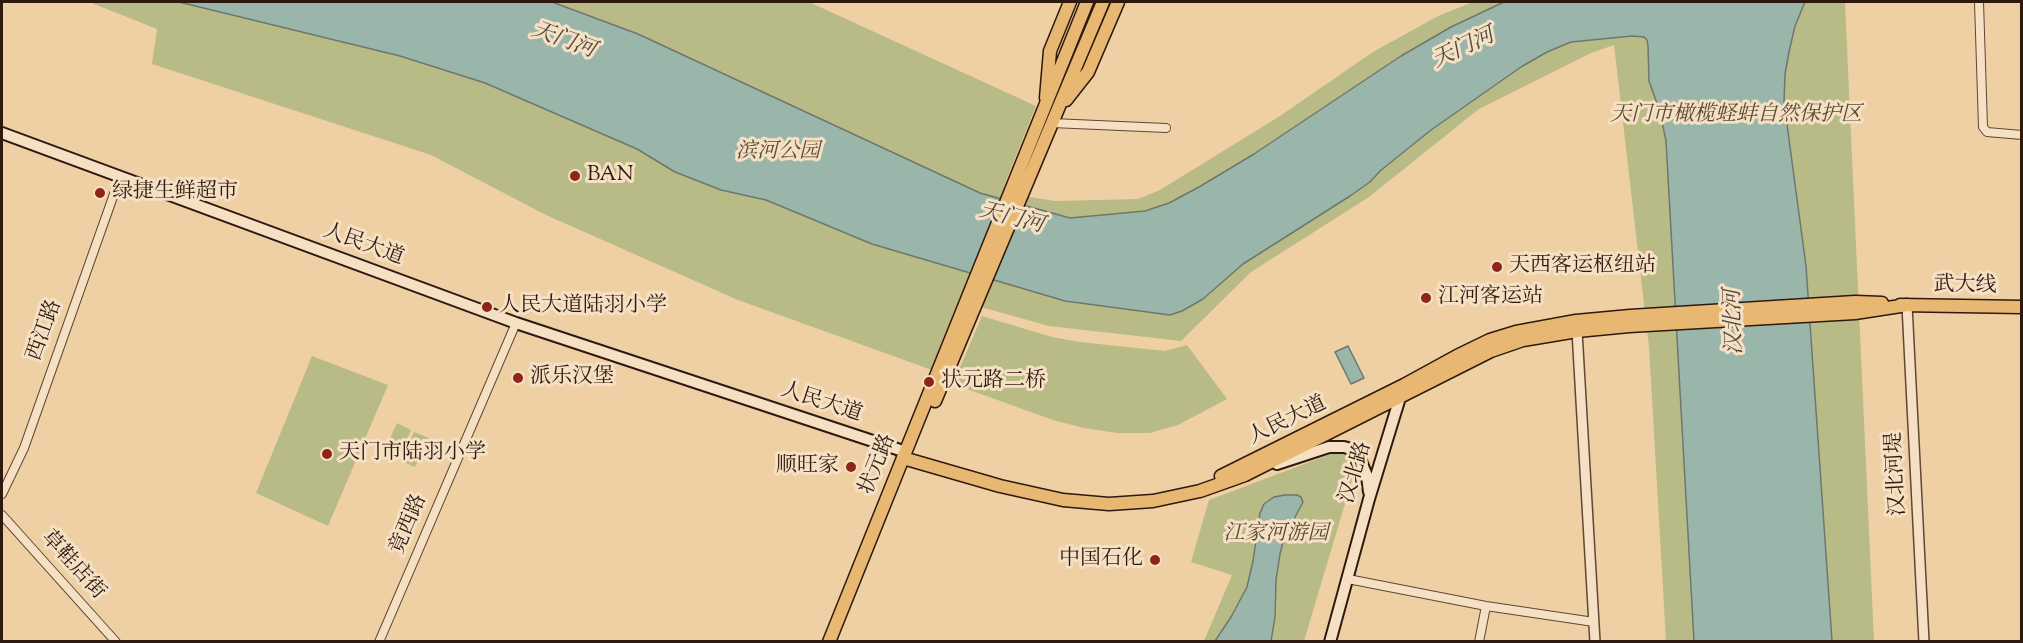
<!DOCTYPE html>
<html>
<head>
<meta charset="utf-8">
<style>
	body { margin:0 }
	#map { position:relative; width:2023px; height:643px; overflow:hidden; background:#efd0a4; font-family:"Sorts Mill Goudy",serif }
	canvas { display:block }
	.frame { position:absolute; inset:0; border:3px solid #2e190f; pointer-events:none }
</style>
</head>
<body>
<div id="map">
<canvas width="2023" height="643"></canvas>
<div class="frame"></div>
</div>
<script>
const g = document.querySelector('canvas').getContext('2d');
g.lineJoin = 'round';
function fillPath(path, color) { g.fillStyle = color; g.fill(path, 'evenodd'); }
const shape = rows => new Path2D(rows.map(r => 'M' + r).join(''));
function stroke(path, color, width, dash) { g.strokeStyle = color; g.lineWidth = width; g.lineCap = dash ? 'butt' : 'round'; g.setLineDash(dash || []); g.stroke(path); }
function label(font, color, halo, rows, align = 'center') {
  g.font = font + ' "Sorts Mill Goudy","Noto Serif SC",serif'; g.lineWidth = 6; g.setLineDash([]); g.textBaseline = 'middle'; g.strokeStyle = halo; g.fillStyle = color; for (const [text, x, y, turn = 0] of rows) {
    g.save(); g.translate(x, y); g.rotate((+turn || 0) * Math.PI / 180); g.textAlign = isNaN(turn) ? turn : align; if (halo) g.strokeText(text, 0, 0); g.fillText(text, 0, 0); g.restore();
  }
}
fillPath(shape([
	[89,2,809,2,1036,106,1004,186,1030,197,1055,201,1138,199,1160,190,1280,116,1373,52,1438,16,1473,2,1845,2,1874,641,1666,641,1649,347,1614,45,1591,53,1479,109,1369,197,1251,272,1181,341,1049,326,959,301,932,370,738,300,546,215,431,155,152,64,157,29],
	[982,316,1052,337,1080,342,1165,351,1187,345,1227,399,1178,425,1150,433,1117,433,1084,428,1053,420,953,384],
	[312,356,388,385,328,526,256,493],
	[397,423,411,430,398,459,384,452],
	[414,432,429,438,415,467,401,461],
	[1342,451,1352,459,1353,477,1304,641,1204,641,1232,575,1191,562,1209,500,1336,452]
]), '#b9bb86');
const water = shape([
	[179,2,552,2,638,34,980,193,1070,218,1145,211,1169,203,1199,187,1254,154,1401,56,1451,27,1504,2,1805,2,1795,26,1789,52,1785,74,1784,102,1806,266,1832,641,1694,641,1666,141,1660,112,1649,81,1648,46,1647,40,1644,37,1632,36,1571,42,1547,52,1521,67,1431,130,1380,171,1370,182,1350,196,1243,264,1203,299,1182,311,1170,315,1065,301,872,244,766,200,721,190,675,172,637,149,485,83,400,56,179,2],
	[1348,346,1364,378,1351,384,1335,352,1348,346],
	[1285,495,1297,495,1301,497,1303,502,1284,538,1280,554,1276,580,1275,617,1271,641,1215,641,1231,617,1247,587,1253,561,1260,513,1264,504,1274,497,1285,495]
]);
fillPath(water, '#9ab6ab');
stroke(water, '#6f776d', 1.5);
const minor = shape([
	[1979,2,1983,127,1987,132,2022,135],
	[1052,123,1166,128],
	[2,494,24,448,120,177],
	[2,515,116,642],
	[1348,579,1486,606,1594,622],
	[379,642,516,323],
	[1479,642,1486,606]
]);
const tertiary = shape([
	[1907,305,1924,642],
	[1577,331,1595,642]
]);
const secondary = shape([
	[2,133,516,323,906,452],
	[1277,464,1329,447,1344,447,1351,449,1360,459,1367,476,1369,492],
	[1330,642,1369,499,1402,391]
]);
const primary = shape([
	[829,642,903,458]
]);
const trunk = shape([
	[1087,2,903,458,1000,486,1063,500,1109,504,1153,501,1200,491,1245,475,1491,351,1523,340,1577,331,1629,326,1855,313,1907,305],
	[1046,98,1050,51,1070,2],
	[1066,100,1088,72,1118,2],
	[1900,305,2022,307],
	[935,401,1103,2],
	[1221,476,1404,385,1457,356,1490,340,1516,332,1576,321,1630,316,1855,302,1882,303]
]);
stroke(minor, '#5e4734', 10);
stroke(tertiary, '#5e4734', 12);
stroke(secondary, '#2e190f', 14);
stroke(primary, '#2e190f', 15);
stroke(trunk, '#2e190f', 15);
stroke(minor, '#f5e0c4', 8);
stroke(tertiary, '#f5e0c4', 9);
stroke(secondary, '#f5e0c4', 10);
stroke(primary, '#e8b872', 12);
stroke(trunk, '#e8b872', 12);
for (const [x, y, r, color] of [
	[575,176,6,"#8f2418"],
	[100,193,6,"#8f2418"],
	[1497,267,6,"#8f2418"],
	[1426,298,6,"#8f2418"],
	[487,307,6,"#8f2418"],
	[518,378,6,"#8f2418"],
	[929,382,6,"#8f2418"],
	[327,454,6,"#8f2418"],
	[851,467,6,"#8f2418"],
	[1155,560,6,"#8f2418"]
]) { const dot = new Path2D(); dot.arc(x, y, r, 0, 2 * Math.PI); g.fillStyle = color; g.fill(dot); stroke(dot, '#f5e0c4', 2); }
label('italic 21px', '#584a33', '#f5e0c4', [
	["天门市橄榄蛏蚌自然保护区",1736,116],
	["滨河公园",778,153],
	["江家河游园",1276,535]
]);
label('21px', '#2e190f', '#f5e0c4', [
	["BAN",587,176],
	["绿捷生鲜超市",112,193],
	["天西客运枢纽站",1509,267],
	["江河客运站",1438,298],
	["人民大道陆羽小学",499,307],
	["派乐汉堡",530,378],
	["状元路二桥",941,382],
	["天门市陆羽小学",339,454],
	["顺旺家",839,467,"right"],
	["中国石化",1143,560,"right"]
], 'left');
label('21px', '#2e190f', '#f5e0c4', [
	["人民大道",363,246,20],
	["武大线",1965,287,1],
	["西江路",46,331,-70],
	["人民大道",821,404,18],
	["人民大道",1288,422,-26],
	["状元路",879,465,-68],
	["汉北路",1357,473,-73],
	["汉北河堤",1898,474,-93],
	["竟西路",410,525,-67],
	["草鞋店街",72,566,48]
]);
label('italic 22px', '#4e483e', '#f5e0c4', [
	["天门河",563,42,20],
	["天门河",1464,50,-25],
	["天门河",1011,220,14],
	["汉北河",1736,322,-92]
]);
</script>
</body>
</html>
